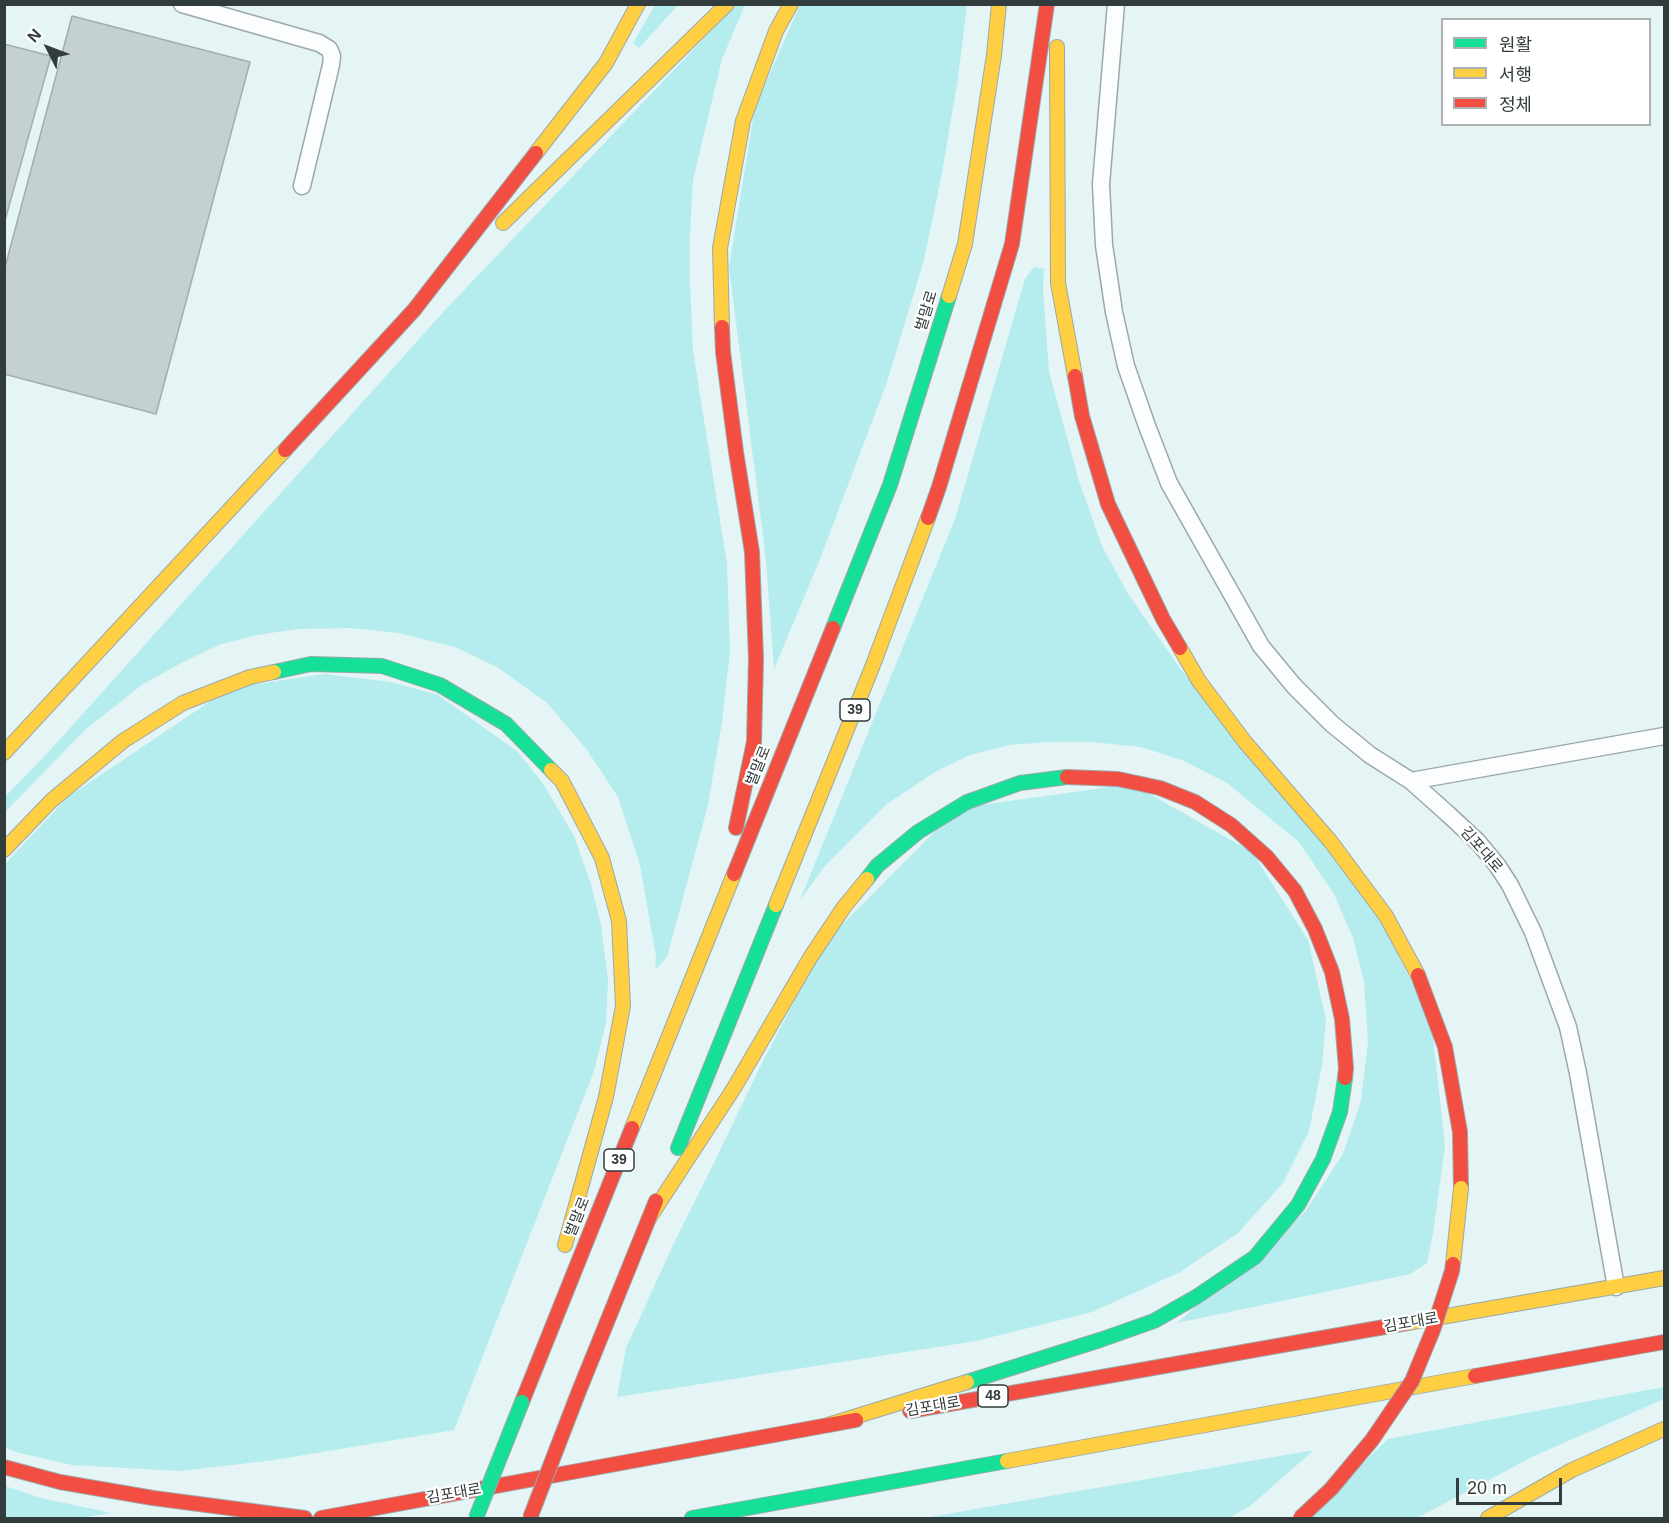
<!DOCTYPE html>
<html>
<head>
<meta charset="utf-8">
<style>
	body { margin:0 }
	#map { position:relative; width:1669px; height:1523px; overflow:hidden; background:#e5f4f5; font-family:Helvetica,"Noto Sans KR",sans-serif }
	canvas { display:block }
	.frame { position:absolute; inset:0; border:6px solid #323c3c; pointer-events:none }
	.legend { position:absolute; left:1441px; top:18px; width:210px; height:108px; box-sizing:border-box; background:#fff; border:2px solid #adb1b1; margin:0; padding:8px 10px; list-style:none; font-size:18px; color:#323c3c }
	.legend li { display:flex; align-items:center; gap:12px; height:30px }
	.legend b { width:30px; border:2px solid #adb1b1 }
	.north { position:absolute; left:18px; top:18px; width:60px; height:60px; -webkit-text-stroke:4px #fff; paint-order:stroke; rotate:312deg; font-size:16px; font-weight:700; line-height:24px; text-align:center; color:#323c3c }
	.north::after { content:''; display:block; margin:auto; width:21px; height:27px; background:#323c3c; clip-path:polygon(50% 0,100% 100%,50% 72%,0 100%) }
	.scale { position:absolute; left:1456px; top:1478px; width:106px; height:27px; box-sizing:border-box; border:3px solid #323c3c; border-top:0; padding-left:8px; font-size:18px; line-height:21px; white-space:nowrap; color:#323c3c; -webkit-text-stroke:4px #fff; paint-order:stroke }
</style>
</head>
<body>
<div id="map">
<canvas width="1669" height="1523"></canvas>
<div class="frame"></div>
<ul class="legend">
<li><b style="height:8px;background:#16e098"></b>원활</li>
<li><b style="height:8px;background:#ffcf43"></b>서행</li>
<li><b style="height:8px;background:#f24e42"></b>정체</li>
</ul>
<div class="north">N</div>
<div class="scale">20 m</div>
</div>
<script>
const g = document.querySelector('canvas').getContext('2d');
g.lineJoin = 'round';
function fillPath(path, color) { g.fillStyle = color; g.fill(path, 'evenodd'); }
const shape = rows => new Path2D(rows.map(r => 'M' + r).join(''));
function stroke(path, color, width, dash) { g.strokeStyle = color; g.lineWidth = width; g.lineCap = dash ? 'butt' : 'round'; g.setLineDash(dash || []); g.stroke(path); }
function label(font, color, halo, rows, align = 'center') {
  g.font = font + ' Helvetica,"Noto Sans KR",sans-serif'; g.lineWidth = 4.5; g.setLineDash([]); g.textBaseline = 'middle'; g.strokeStyle = halo; g.fillStyle = color; for (const [text, x, y, turn = 0] of rows) {
    g.save(); g.translate(x, y); g.rotate((+turn || 0) * Math.PI / 180); g.textAlign = isNaN(turn) ? turn : align; if (halo) g.strokeText(text, 0, 0); g.fillText(text, 0, 0); g.restore();
  }
}
fillPath(shape([
	[655,5,678,5,639,48,633,43],
	[736,5,745,5,722,59,693,180,690,234,690,284,693,351,727,564,730,652,722,722,708,805,667,957,655,970,656,957,640,865,618,797,587,750,547,703,497,667,455,647,399,633,351,628,298,629,257,635,221,644,183,662,143,684,86,729,5,812,5,797,54,746,446,309],
	[800,5,967,5,958,78,942,173,924,260,887,382,820,559,774,669,766,560,729,267,755,107],
	[1034,267,1044,269,1043,288,1049,372,1079,481,1102,546,1128,594,1184,674,1346,855,1431,1019,1445,1147,1433,1233,1427,1263,1410,1274,1177,1323,1305,1212,1343,1154,1361,1101,1368,1042,1364,982,1353,938,1334,894,1299,842,1227,783,1182,760,1141,747,1092,742,1046,742,1010,745,970,755,935,772,887,804,824,867,800,900,955,519,1025,279],
	[325,674,391,682,438,695,518,752,544,785,574,836,591,884,601,925,608,981,606,1023,594,1071,454,1430,274,1460,181,1471,72,1465,16,1452,5,1447,4,865,68,797,230,688],
	[1132,784,1252,852,1308,940,1326,1020,1322,1065,1309,1131,1283,1183,1238,1233,1180,1272,1092,1312,976,1341,617,1397,626,1348,675,1241,711,1169,761,1065,825,942,958,808],
	[1664,1387,1664,1399,1534,1456,1417,1518,1308,1518,1388,1439],
	[1314,1450,1250,1506,1229,1518,924,1518],
	[5,1486,41,1498,111,1513,80,1518,5,1518]
]), '#b5ecee');
const building = shape([
	[72,16,250,62,156,414,4,374,4,271,72,16],
	[4,44,51,56,4,224,4,44]
]);
fillPath(building, '#c5d0d1');
stroke(building, '#a2aeae', 1.5);
const lane = shape([
	[182,4,319,43,329,49,332,56,331,65,302,186],
	[1116,4,1101,184,1104,245,1114,312,1126,366,1147,426,1169,483,1261,646,1294,686,1332,724,1370,755,1411,781,1448,814,1478,842,1497,865,1510,885,1533,932,1568,1027,1578,1073,1616,1287],
	[1411,781,1664,736]
]);
const fast = shape([
	[833,628,890,485,949,296],
	[274,672,311,664,382,666,440,685,506,724,551,770],
	[867,879,877,866,918,832,967,802,1020,783,1067,777],
	[678,1148,776,905],
	[967,1382,1100,1340,1154,1321,1196,1297,1255,1257,1298,1205,1323,1159,1340,1112,1345,1078],
	[692,1518,1007,1461]
]);
const slow = shape([
	[1057,47,1058,283,1075,376],
	[536,153,606,63,638,4],
	[503,223,727,4],
	[949,296,965,244,994,55,999,4],
	[722,327,720,248,743,121,776,31,791,4],
	[1180,648,1199,681,1245,742,1331,842,1386,916,1418,975],
	[4,753,285,450],
	[551,770,562,781,602,858,619,921,623,1006,606,1097,565,1245],
	[4,850,51,801,123,741,183,703,250,677,274,672],
	[776,905,873,665,928,518],
	[632,1128,734,874],
	[648,1220,734,1088,810,958,844,907,867,879],
	[1407,1323,1664,1278],
	[828,1425,967,1382],
	[1007,1461,1475,1376],
	[1488,1518,1572,1470,1664,1429]
]);
const jam = shape([
	[722,327,723,352,736,452,752,552,756,659,754,742,736,828],
	[1075,376,1082,416,1108,504,1163,619,1180,648],
	[285,450,414,310,536,153],
	[928,518,939,487,1012,244,1047,4],
	[1067,777,1118,779,1160,788,1195,802,1231,825,1267,857,1295,891,1315,929,1332,972,1342,1019,1346,1068,1345,1078],
	[734,874,833,628],
	[1418,975,1445,1047,1460,1132,1461,1188],
	[1475,1376,1664,1342],
	[579,1391,656,1201],
	[522,1402,632,1128],
	[910,1411,1407,1323],
	[4,1467,60,1482,153,1498,305,1518],
	[321,1518,856,1420]
]);
stroke(lane, '#9ca8a9', 19);
stroke(fast, '#9ca8a9', 16);
stroke(slow, '#9ca8a9', 16);
stroke(jam, '#9ca8a9', 16);
stroke(lane, '#fbfdfe', 16);
stroke(fast, '#16e098', 14);
stroke(slow, '#ffcf43', 14);
stroke(jam, '#f24e42', 14);
const fastBridge = shape([
	[476,1518,522,1402]
]);
const slowBridge = shape([
	[1453,1264,1461,1188]
]);
const jamBridge = shape([
	[530,1518,579,1391],
	[1300,1518,1331,1489,1372,1440,1412,1381,1433,1330,1452,1271,1453,1264]
]);
stroke(fastBridge, '#9ca8a9', 16, []);
stroke(slowBridge, '#9ca8a9', 16, []);
stroke(jamBridge, '#9ca8a9', 16, []);
stroke(fastBridge, '#16e098', 14);
stroke(slowBridge, '#ffcf43', 14);
stroke(jamBridge, '#f24e42', 14);
for (const [x, y, w] of [
	[855,710,30],
	[619,1160,30],
	[993,1396,30]
]) { const box = new Path2D(); box.roundRect(x - w / 2, y - 11, w, 22, 4.5); g.fillStyle = '#fff'; g.fill(box); stroke(box, '#323c3c', 1.5); }
label('bold 14px', '#323c3c', null, [
	["39",855,710],
	["39",619,1160],
	["48",993,1396]
]);
label('15px', '#323c3c', '#fff', [
	["벌말로",927,311,-73],
	["벌말로",759,766,-68],
	["김포대로",1481,850,49],
	["벌말로",578,1217,-68],
	["김포대로",1411,1323,-10],
	["김포대로",933,1407,-10],
	["김포대로",454,1494,-10]
]);
</script>
</body>
</html>
